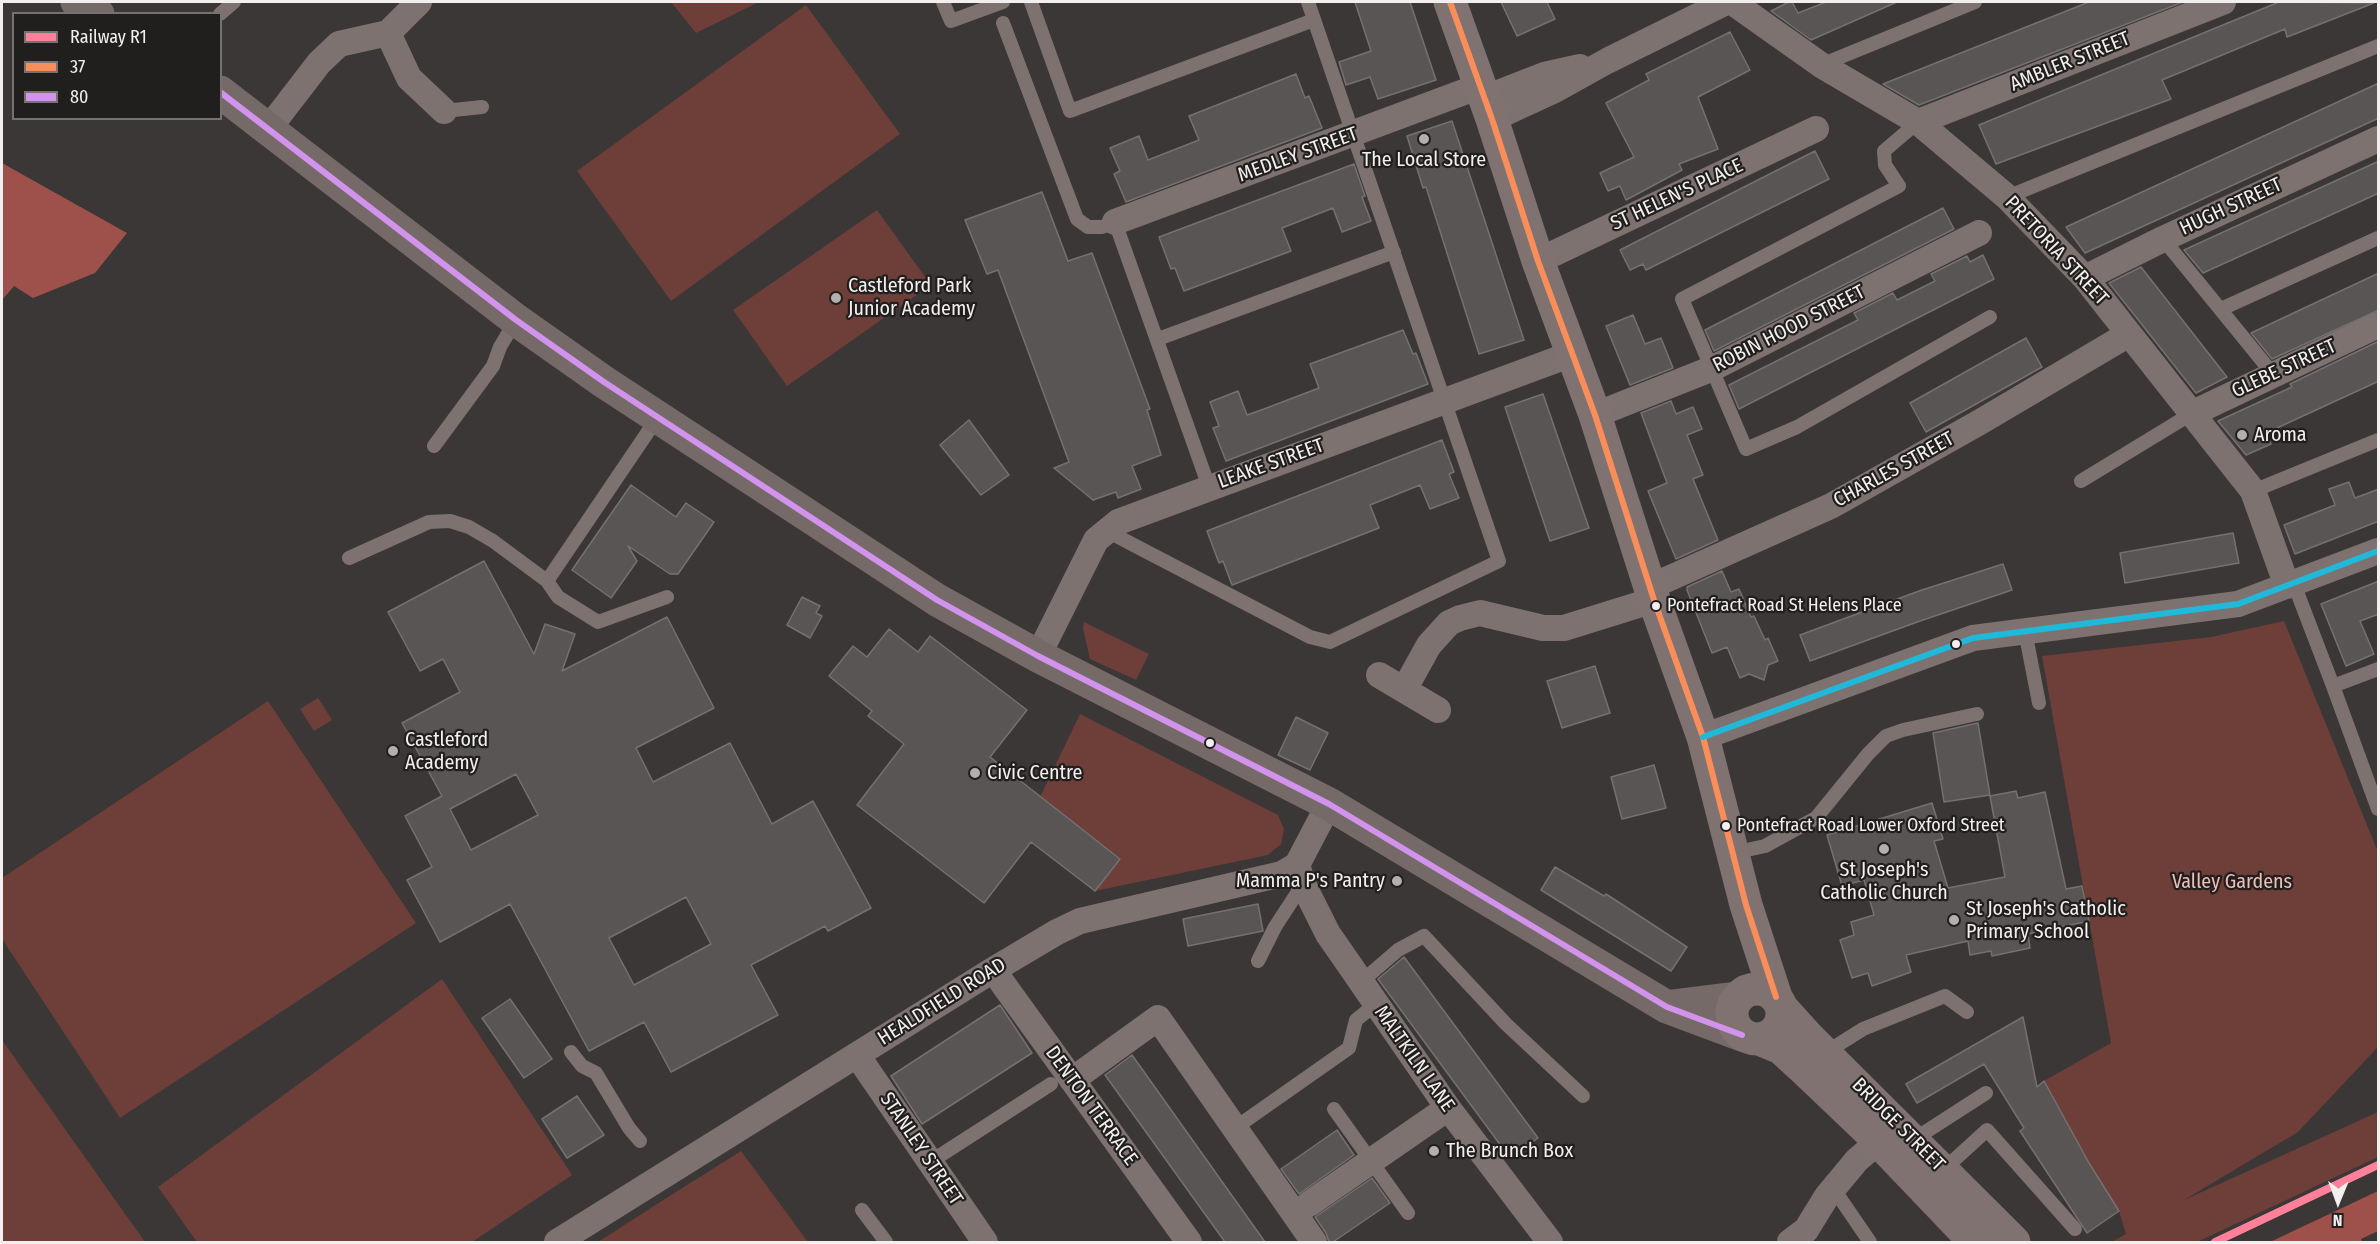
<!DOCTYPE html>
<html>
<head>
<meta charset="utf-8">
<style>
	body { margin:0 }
	#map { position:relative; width:2380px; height:1244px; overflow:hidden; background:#3a3736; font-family:"Fira Sans Condensed",sans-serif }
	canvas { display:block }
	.frame { position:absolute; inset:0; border:3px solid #f2efee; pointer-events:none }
	.legend { position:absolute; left:12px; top:12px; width:210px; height:108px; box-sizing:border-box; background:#211e1e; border:2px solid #757271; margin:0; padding:8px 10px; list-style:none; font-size:18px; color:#f2efee }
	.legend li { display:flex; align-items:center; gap:12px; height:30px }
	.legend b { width:30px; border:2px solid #757271 }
	.north { position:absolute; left:2308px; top:1172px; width:60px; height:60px; -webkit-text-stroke:4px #211e1e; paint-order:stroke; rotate:181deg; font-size:16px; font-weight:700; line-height:24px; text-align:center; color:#f2efee }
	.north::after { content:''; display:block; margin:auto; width:21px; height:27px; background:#f2efee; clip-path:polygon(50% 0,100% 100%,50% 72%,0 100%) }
</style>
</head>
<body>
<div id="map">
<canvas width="2380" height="1244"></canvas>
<div class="frame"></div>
<ul class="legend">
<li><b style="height:8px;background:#ff8098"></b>Railway R1</li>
<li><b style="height:8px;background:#fa8e5a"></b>37</li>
<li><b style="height:8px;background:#d193ec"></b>80</li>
</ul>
<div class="north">N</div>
</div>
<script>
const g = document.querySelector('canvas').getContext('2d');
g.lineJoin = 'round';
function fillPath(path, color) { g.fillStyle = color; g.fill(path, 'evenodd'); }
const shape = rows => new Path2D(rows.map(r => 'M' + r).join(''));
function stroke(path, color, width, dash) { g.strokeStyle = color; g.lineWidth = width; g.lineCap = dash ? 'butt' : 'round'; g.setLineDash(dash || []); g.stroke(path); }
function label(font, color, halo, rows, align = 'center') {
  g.font = font + ' "Fira Sans Condensed",sans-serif'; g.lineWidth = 4.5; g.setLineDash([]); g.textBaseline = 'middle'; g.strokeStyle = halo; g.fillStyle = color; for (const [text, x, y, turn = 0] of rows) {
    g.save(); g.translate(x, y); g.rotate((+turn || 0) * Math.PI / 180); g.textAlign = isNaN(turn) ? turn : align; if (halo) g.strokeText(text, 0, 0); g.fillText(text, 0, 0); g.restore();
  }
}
fillPath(shape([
	[671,2,759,2,696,33],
	[806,5,900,134,671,301,577,171],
	[877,210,931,285,787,386,733,310],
	[2284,621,2378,852,2378,1047,2298,1132,2184,1200,2378,1112,2378,1157,2197,1242,2111,1242,2126,1234,2119,1211,2089,1163,2044,1081,2111,1043,2042,656,2211,637],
	[1084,622,1149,654,1136,680,1090,659,1083,628],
	[318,698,332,720,314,731,300,709],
	[268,701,416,923,120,1118,2,939,2,878],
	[1080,714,1278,815,1284,829,1281,844,1268,855,1095,891,1120,858,1040,797],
	[442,979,572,1175,472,1242,197,1242,158,1187],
	[2,1040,145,1242,2,1242],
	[741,1151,808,1242,598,1242,668,1197]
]), '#6e3e39');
fillPath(shape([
	[2,163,127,233,95,273,33,298,14,286,2,300],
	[2378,1191,2378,1231,2361,1239,2362,1242,2270,1242]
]), '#9d514a');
const building = shape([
	[1355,2,1410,2,1436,80,1378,99,1370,77,1346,85,1339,62,1371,51,1355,2],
	[1501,2,1547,2,1555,19,1517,36,1501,2],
	[1789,2,1792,2,1798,13,1826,2,1897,2,1811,40,1771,11,1789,2],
	[2089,2,2183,2,1919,105,1883,84,2089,2],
	[2279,2,2374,3,2287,37,2285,29,2162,80,2171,99,1996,164,1979,125,2279,2],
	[1730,32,1750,70,1698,97,1718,149,1679,164,1682,170,1626,200,1620,186,1608,191,1600,173,1634,157,1606,103,1649,80,1646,74,1730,32],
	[1296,74,1305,98,1309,96,1322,128,1126,202,1114,174,1120,171,1110,148,1139,136,1148,160,1199,140,1189,116,1296,74],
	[2379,83,2379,118,2085,253,2066,227,2379,83],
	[1452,121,1524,340,1479,354,1426,187,1423,188,1407,136,1452,121],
	[1815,151,1829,179,1646,270,1643,264,1630,270,1620,250,1815,151],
	[2379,161,2379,193,2203,273,2184,250,2379,161],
	[1354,164,1365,196,1362,197,1371,221,1342,232,1333,208,1282,228,1291,251,1184,291,1175,268,1171,269,1159,237,1354,164],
	[1042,192,1068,261,1092,253,1150,409,1147,410,1161,455,1132,466,1141,489,1118,498,1116,492,1093,500,1054,468,1069,462,998,270,987,274,965,220,1042,192],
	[1943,208,1954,229,1714,351,1705,330,1943,208],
	[1983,255,1994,279,1739,409,1729,385,1858,320,1854,313,1893,293,1897,300,1935,281,1931,274,1967,256,1970,262,1983,255],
	[2141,267,2227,377,2196,393,2109,283,2141,267],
	[2379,273,2379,310,2272,359,2251,333,2379,273],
	[1633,315,1645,344,1661,338,1673,368,1630,385,1606,326,1633,315],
	[1403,330,1413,354,1416,353,1428,384,1226,461,1213,428,1219,426,1210,402,1238,391,1247,415,1264,409,1319,388,1310,364,1403,330],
	[2026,338,2042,367,1926,432,1910,403,2026,338],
	[2379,341,2379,381,2266,433,2271,444,2246,455,2218,421,2292,387,2290,384,2379,341],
	[1543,394,1589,528,1550,541,1505,407,1543,394],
	[1671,401,1676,414,1693,407,1702,429,1687,435,1703,475,1693,479,1718,540,1676,559,1648,491,1667,483,1641,413,1671,401],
	[969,420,1009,475,981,495,940,445,969,420],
	[1442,440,1454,472,1449,474,1459,498,1430,509,1420,485,1370,505,1379,528,1232,585,1223,561,1219,563,1207,531,1442,440],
	[2349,482,2355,498,2379,489,2379,521,2295,554,2284,525,2335,505,2329,489,2349,482],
	[631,485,676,517,686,503,714,522,678,574,670,574,628,546,637,561,611,598,572,570,631,485],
	[2233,533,2239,563,2125,583,2120,553,2233,533],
	[484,561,534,654,545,624,575,634,562,671,667,617,714,708,636,748,653,782,730,743,772,824,813,801,871,908,828,931,825,926,751,965,778,1015,671,1072,644,1022,589,1051,510,904,440,942,407,880,432,867,405,816,442,796,402,723,460,692,443,659,420,671,388,612,484,561],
	[516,774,538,815,471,850,450,809,516,774],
	[686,897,711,944,634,985,609,938,686,897],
	[2003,564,2012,590,1920,621,1810,661,1800,635,1919,591,2003,564],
	[1722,571,1731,592,1739,589,1751,617,1754,616,1765,640,1768,638,1778,661,1768,665,1764,680,1749,674,1740,678,1727,647,1712,653,1687,590,1687,587,1722,571],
	[2379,581,2379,614,2360,621,2374,654,2346,666,2321,604,2379,581],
	[802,597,820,606,816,613,822,616,810,638,787,625,802,597],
	[889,629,918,652,930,636,1027,710,990,757,1120,859,1095,891,1031,842,984,903,857,805,904,744,868,716,872,711,829,676,853,646,867,657,889,629],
	[1595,666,1610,713,1562,728,1547,681,1595,666],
	[1296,717,1328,733,1310,770,1278,755,1296,717],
	[1978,723,1990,795,1944,802,1933,733,1978,723],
	[1654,765,1666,808,1622,819,1611,777,1654,765],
	[2016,791,2018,798,2045,792,2066,889,2082,886,2089,921,2028,934,2030,948,1992,956,1991,951,1970,955,1968,941,1906,955,1911,972,1872,986,1868,973,1852,978,1840,940,1854,935,1851,922,1874,915,1864,880,1842,886,1827,835,1932,803,1943,839,1934,841,1948,888,2005,877,1990,796,2016,791],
	[1555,867,1604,896,1606,894,1687,947,1671,971,1541,890,1555,867],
	[1258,904,1263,931,1188,946,1183,919,1258,904],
	[1404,957,1538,1138,1510,1158,1378,979,1404,957],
	[510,999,552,1059,524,1078,482,1018,510,999],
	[1000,1005,1032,1053,922,1124,891,1076,1000,1005],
	[2023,1017,2037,1087,2044,1081,2089,1163,2119,1211,2087,1233,2020,1131,2024,1128,1984,1064,1917,1103,1906,1084,2023,1017],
	[1132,1055,1265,1242,1225,1242,1105,1075,1132,1055],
	[577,1096,604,1135,567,1158,542,1119,577,1096],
	[1337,1130,1354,1155,1299,1194,1281,1169,1337,1130],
	[1372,1178,1390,1203,1333,1242,1329,1242,1326,1233,1315,1217,1372,1178]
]);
fillPath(building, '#585554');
stroke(building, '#747170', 1.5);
stroke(shape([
	[943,2,951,21,1003,2],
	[1031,2,1070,111,1314,20],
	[220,14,234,2],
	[1003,23,1077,219,1088,227,1102,227,1115,222,1209,487],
	[1821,65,1975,2],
	[444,111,482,107],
	[1918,122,1884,151,1885,165,1899,186,1682,299,1746,449,1797,427,1990,317],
	[2007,197,2378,46],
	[2163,239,2273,374],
	[2221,309,2378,238],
	[1158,339,1394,252],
	[658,417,547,581,558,597,598,622,667,597],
	[434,446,493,366,500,347,516,320],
	[2081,481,2191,414],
	[2253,491,2378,440],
	[1105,530,1310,637,1330,642,1499,561,1308,2],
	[349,558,429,522,450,521,469,527,493,541,547,581],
	[2294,584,2333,686,2378,669],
	[2025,631,2039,703],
	[2333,686,2378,809],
	[1733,853,1765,846,1816,818,1868,754,1886,736,1903,730,1977,714],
	[1258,961,1275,927,1303,884],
	[1361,982,1398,950,1424,936,1506,1024,1583,1096],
	[571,1052,582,1066,596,1073,629,1128,640,1141],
	[1825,1053,1863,1029,1945,996,1967,1012],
	[1334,1109,1408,1213],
	[1235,1128,1349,1048,1356,1020,1376,1004],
	[1913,1140,1986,1093],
	[930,1162,1051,1084],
	[1941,1172,1987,1130,2075,1229],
	[1833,1188,1870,1242],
	[862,1210,886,1242]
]), '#7e7271', 14);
stroke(shape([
	[1732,2,1821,65,1918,122,2007,197,2085,278,2253,491,2287,586],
	[388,33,409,78,444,111],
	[1485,98,1544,75,1580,67],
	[1492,119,1555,90,1607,61,1726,2],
	[1918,122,2223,2],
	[269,128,319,63,339,44,388,33,419,2],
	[1115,222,1480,86],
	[1538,261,1816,129],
	[2085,278,2163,239,2378,139],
	[2191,414,2378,325],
	[1595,415,1711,369,1979,233],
	[1650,587,1831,506,1980,422,2129,334],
	[1038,656,1096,540,1118,522,1572,354],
	[1379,675,1438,710],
	[1404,690,1429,645,1449,623,1460,618,1480,613,1543,628,1564,628,1654,600],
	[1703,737,1973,638,2238,604,2378,551],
	[1297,865,1303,884,1328,934,1342,954,1448,1108,1550,1242],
	[993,970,1189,1242],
	[857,1055,985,1242],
	[1072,1080,1158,1018,1314,1242],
	[1309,1204,1448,1108],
	[557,1242,993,970,1057,932,1080,921,1282,874,1297,865,1329,804],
	[1790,1242,1806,1230,1827,1196,1857,1160,1879,1141,1886,1127]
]), '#7e7271', 26);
stroke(shape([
	[77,2,98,14],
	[220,92,516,320,604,382,937,600,1038,656,1329,804,1667,1007,1742,1035],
	[1672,1006,1736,998]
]), '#766a69', 33);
stroke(shape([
	[1450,2,1492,119,1538,261,1595,415,1654,600,1703,737,1746,905,1776,997],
	'1732 1014a25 25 0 1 1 50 0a25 25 0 1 1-50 0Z',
	[1781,1007,1809,1038,2014,1242],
	[1759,1039,1781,1048,1804,1069,1868,1130,1975,1242]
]), '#807271', 33);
const rail = shape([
	[2215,1242,2378,1165]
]);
stroke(rail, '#76706e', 7);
stroke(rail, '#211e1e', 4.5, [14]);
stroke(shape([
	[1450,2,1492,119,1538,261,1595,415,1654,600,1703,737,1746,905,1776,997]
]), '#fa8e5a', 6);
stroke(shape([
	[220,92,516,320,604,382,937,600,1038,656,1329,804,1667,1007,1742,1035]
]), '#d193ec', 6);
stroke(shape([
	[1703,737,1973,638,2238,604,2378,551]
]), '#20b9da', 6);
stroke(shape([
	[2215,1242,2378,1165]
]), '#ff8098', 8);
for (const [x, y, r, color] of [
	[1424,139,6,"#b2afae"],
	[836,298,6,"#b2afae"],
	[2242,435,6,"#b2afae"],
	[1656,606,5,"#f2efee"],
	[1956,644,5,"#f2efee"],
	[1210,743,5,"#f2efee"],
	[393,751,6,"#b2afae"],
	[975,773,6,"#b2afae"],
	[1726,826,5,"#f2efee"],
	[1884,849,6,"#b2afae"],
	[1397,881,6,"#b2afae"],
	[1954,920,6,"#b2afae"],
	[1434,1151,6,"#b2afae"]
]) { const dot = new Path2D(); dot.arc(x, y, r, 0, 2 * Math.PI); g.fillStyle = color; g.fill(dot); stroke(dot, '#211e1e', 2); }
label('18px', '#f2efee', '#211e1e', [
	["Pontefract Road St Helens Place",1667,606],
	["Pontefract Road Lower Oxford Street",1737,826]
], 'left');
label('20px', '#f2efee', '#211e1e', [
	["AMBLER STREET",2070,62,-22],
	["MEDLEY STREET",1298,155,-20],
	["ST HELEN'S PLACE",1677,195,-25],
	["HUGH STREET",2231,207,-25],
	["PRETORIA STREET",2056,251,47],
	["ROBIN HOOD STREET",1789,329,-27],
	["GLEBE STREET",2284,369,-25],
	["LEAKE STREET",1271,464,-20],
	["CHARLES STREET",1894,470,-29],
	["HEALDFIELD ROAD",942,1002,-32],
	["MALTKILN LANE",1414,1059,55],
	["DENTON TERRACE",1091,1106,54],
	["BRIDGE STREET",1898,1125,45],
	["STANLEY STREET",921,1149,56]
]);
label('20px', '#f2efee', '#211e1e', [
	["The Local Store",1424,160,"center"],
	["Castleford Park",848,286],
	["Junior Academy",848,309],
	["Aroma",2254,435],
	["Castleford",405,740],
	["Academy",405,763],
	["Civic Centre",987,773],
	["St Joseph's",1884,870,"center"],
	["Catholic Church",1884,893,"center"],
	["Mamma P's Pantry",1385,881,"right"],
	["St Joseph's Catholic",1966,909],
	["Primary School",1966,932],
	["The Brunch Box",1446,1151]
], 'left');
label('20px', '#f0beb8', '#211e1e', [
	["Valley Gardens",2232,882]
]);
</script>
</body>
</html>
